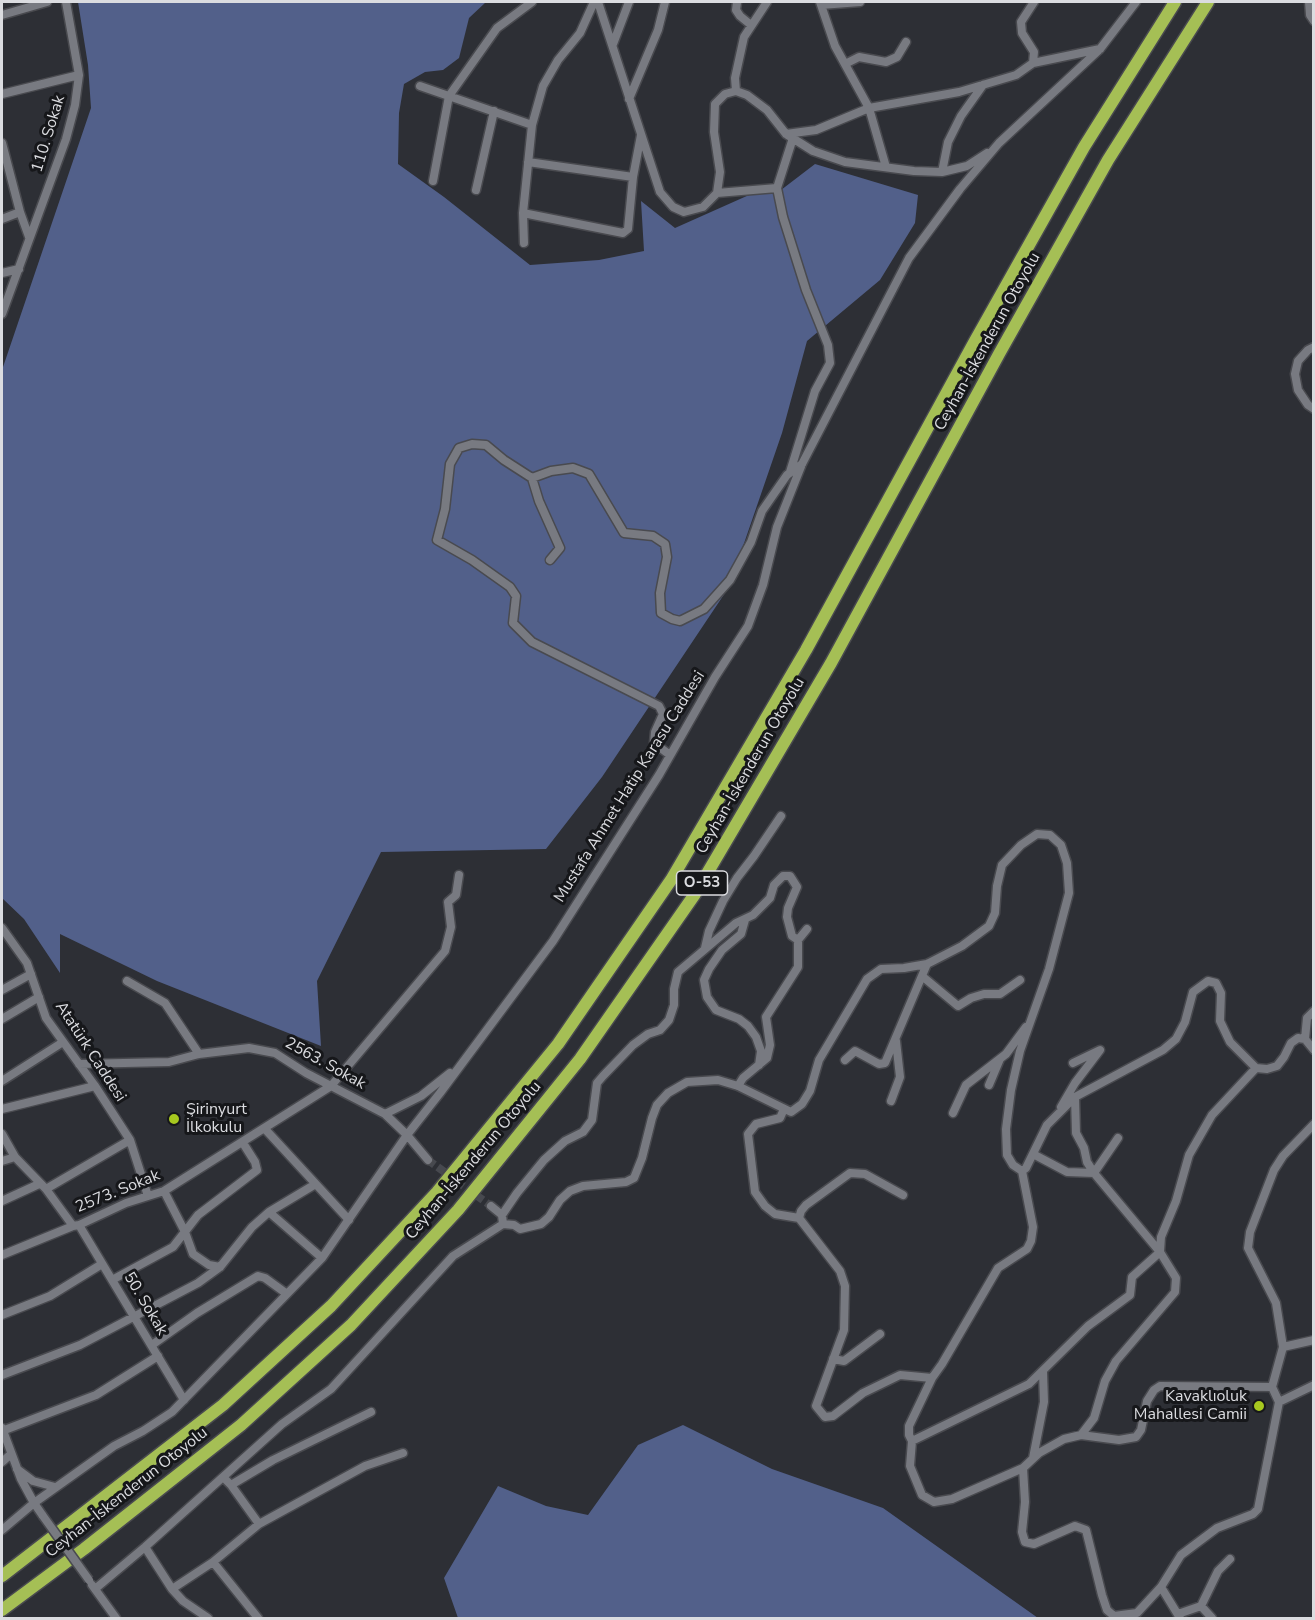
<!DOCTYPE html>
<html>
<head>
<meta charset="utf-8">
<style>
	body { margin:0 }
	#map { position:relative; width:1315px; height:1620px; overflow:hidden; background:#2d2f35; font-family:"Nunito Sans",sans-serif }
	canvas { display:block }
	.frame { position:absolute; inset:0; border:3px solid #dbdce0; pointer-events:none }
</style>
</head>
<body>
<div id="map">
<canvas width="1315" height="1620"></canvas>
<div class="frame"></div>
</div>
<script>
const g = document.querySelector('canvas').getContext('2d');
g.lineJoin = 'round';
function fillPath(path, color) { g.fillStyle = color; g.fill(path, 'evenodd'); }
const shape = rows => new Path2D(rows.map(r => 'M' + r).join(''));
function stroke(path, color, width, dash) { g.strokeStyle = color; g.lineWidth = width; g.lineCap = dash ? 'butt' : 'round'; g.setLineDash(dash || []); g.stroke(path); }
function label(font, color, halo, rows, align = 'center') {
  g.font = font + ' "Nunito Sans",sans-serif'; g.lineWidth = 6; g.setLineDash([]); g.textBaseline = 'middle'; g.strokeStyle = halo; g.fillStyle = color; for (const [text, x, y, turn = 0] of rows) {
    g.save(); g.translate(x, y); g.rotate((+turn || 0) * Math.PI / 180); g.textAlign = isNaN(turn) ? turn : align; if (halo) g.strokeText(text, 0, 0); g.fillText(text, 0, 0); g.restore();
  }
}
fillPath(shape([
	[78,2,486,2,469,18,459,58,443,70,425,72,404,84,399,113,398,164,444,197,530,265,599,260,644,251,641,201,675,228,749,195,781,190,815,164,918,195,915,223,880,280,807,341,782,433,729,587,602,777,546,849,381,852,317,981,321,1046,157,981,60,934,60,973,24,919,2,898,2,370,91,108,88,65],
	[683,1425,772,1469,883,1508,1038,1618,458,1618,444,1578,498,1486,546,1506,588,1515,638,1445]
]), '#52608a');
stroke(shape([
	[428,1160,491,1206]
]), '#47494f', 8, [8, 4]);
const minor = shape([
	[598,2,660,192,673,207,684,212,703,207,717,193,720,172,714,132,715,104,725,94,736,91,747,95,767,110,786,134,813,151,845,162,914,171,942,172,967,166,987,153],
	[737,2,736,10,740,16,751,25],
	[820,2,835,46,869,108,886,167],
	[1309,2,1310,15,1314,21],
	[821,5,860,2],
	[2,15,47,2],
	[613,44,629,2],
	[1033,63,1100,49],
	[845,64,859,57,886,62,897,57,906,42],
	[420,86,532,125],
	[736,91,735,78,744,37,767,2],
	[2,94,79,75],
	[629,99,658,30,665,2],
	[786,134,816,130,869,108,959,92,1016,75,1033,63,1034,52,1022,33,1021,22,1034,2],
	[2,143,20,212,29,237],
	[528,162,633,177],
	[942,172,948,142,961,116,983,85],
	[433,181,449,96,497,28,532,2],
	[476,190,494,111],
	[717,193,777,188],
	[523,213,623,233,628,229,633,177,641,135],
	[2,219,20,212],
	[524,243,523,213,532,125,543,86,558,60,580,33,594,2],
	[2,273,19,269],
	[2,314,66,139,75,105,79,75,66,2],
	[1314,347,1308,350,1298,361,1295,374,1298,390,1308,405,1314,409],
	[790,472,815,391,830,363,828,345,806,290,783,217,777,188,793,138],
	[532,478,539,501,560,548,550,560],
	[670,755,654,743,655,732,663,714,659,706,532,642,513,623,516,596,510,587,472,560,437,540,445,509,450,464,459,448,472,444,486,445,504,460,532,478,551,471,573,468,589,474,624,533,653,536,665,544,667,557,660,593,661,613,672,619,680,621,704,609,730,580,751,542,762,511,787,475,802,464],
	[745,920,741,934,722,950,709,969,704,980,707,997,716,1010,739,1019,748,1026,756,1037,761,1051,759,1065],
	[2,928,27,963,46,1018,95,1086,130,1140,148,1196],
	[807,929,798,940,792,936,787,917,788,908,797,887,790,876,783,876,774,885,770,898,753,915,736,923,678,972,674,989,674,1005,669,1020,660,1030,648,1034,633,1045,603,1076,597,1083,592,1120,583,1132,565,1141,544,1160,517,1193,502,1215,503,1224,514,1225,520,1229,541,1224,549,1217,560,1200,570,1191,583,1186,626,1182,634,1178,642,1158,652,1118,657,1105,668,1093,687,1082,718,1080,738,1086,791,1112,802,1104,810,1091,819,1060,867,979,881,969,904,968,927,964,962,946,989,926,995,913,997,886,1002,865,1021,845,1037,834,1050,835,1061,845,1067,863,1069,893,1049,969,1020,1051,1011,1090,1006,1129,1007,1155,1013,1165,1022,1171,1026,1168,1047,1125,1075,1097,1163,1050,1176,1039,1185,1022,1193,992,1208,981,1216,983,1221,993,1220,1021,1230,1042,1256,1068,1267,1069,1277,1066,1284,1057,1291,1043,1298,1038,1305,1039,1314,1050],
	[705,948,709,931,723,901,737,878,754,856,781,816],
	[922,976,958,1006,971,998,984,994,1000,994,1020,980],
	[127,981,165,1003,199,1054],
	[2,990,31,974],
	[2,1019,39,997],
	[1305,1039,1307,1018,1314,1011],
	[845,1060,855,1051,879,1064,885,1063,927,964],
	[79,1064,169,1062,199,1054,249,1048,275,1053,306,1073,385,1114,407,1135,428,1160],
	[2,1081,63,1042],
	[989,1085,1000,1059],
	[738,1086,743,1078,767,1058,770,1045,766,1017,798,967,798,940],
	[1075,1097,1076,1133,1084,1148,1087,1162,1094,1173,1118,1138],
	[891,1101,900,1077,896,1041],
	[1061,1107,1075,1083,1100,1050,1073,1063],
	[2,1109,95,1086],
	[784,1109,780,1118,756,1124,748,1134,755,1192,765,1206,775,1214,799,1218,840,1271,845,1286,844,1330,816,1406,825,1417,833,1416,863,1393,900,1375,932,1378],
	[953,1113,966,1085,1006,1054,1026,1027],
	[385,1114,421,1096,450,1073],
	[265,1129,349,1220],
	[2,1134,15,1157,46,1189,73,1226],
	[2,1161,15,1157],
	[1022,1171,1033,1227,1031,1241,1027,1249,998,1268,942,1364,932,1378,909,1426,909,1435,912,1441,910,1466,922,1495,934,1502,952,1499,1023,1468,1039,1453,1064,1439,1081,1435,1119,1440,1136,1437,1141,1430,1147,1401,1154,1390,1160,1386,1272,1387],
	[46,1189,130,1140],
	[164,1191,185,1232,193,1254,209,1265,220,1267],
	[2,1201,39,1184],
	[491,1206,502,1215],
	[269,1212,322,1258],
	[799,1218,801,1211,806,1205,850,1173,865,1174,903,1195],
	[79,1225,184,1400],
	[2,1255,73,1226,79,1225,126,1203,164,1191,331,1086,445,951,451,927,448,902,456,895,459,875],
	[112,1280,173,1247,198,1215,257,1170,255,1162,243,1143],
	[2,1315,50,1296,102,1264],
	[152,1345,197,1313,258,1276,265,1278,287,1294],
	[1283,1347,1314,1340],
	[833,1359,844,1361,880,1334],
	[2,1375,80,1345,198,1283,220,1267,252,1227,269,1212,314,1185],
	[1279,1402,1314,1385],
	[2,1428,21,1479,34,1503,43,1516],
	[2,1431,96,1395,158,1356],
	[1081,1435,1094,1418,1105,1381,1116,1361,1175,1292,1176,1278,1160,1252,1161,1237,1176,1201,1189,1155,1212,1115,1256,1068],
	[912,1441,1029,1384,1088,1326,1130,1295,1132,1277,1160,1252,1094,1173,1067,1172,1033,1154],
	[1033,1458,1044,1402,1043,1372],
	[2,1462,11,1454],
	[1023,1468,1025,1502,1022,1532,1025,1542,1034,1544,1075,1526,1086,1530,1102,1595,1107,1610,1114,1616,1137,1613,1161,1587,1181,1555,1217,1528,1253,1514,1258,1509,1279,1402,1272,1387,1283,1347,1276,1303,1248,1248,1250,1232,1274,1170,1283,1156,1314,1124],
	[17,1469,33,1481,55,1487],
	[223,1477,231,1485,259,1524],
	[231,1485,273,1460,371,1412],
	[2,1530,34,1503,114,1446,143,1431,172,1412,322,1258,407,1135,440,1093,553,941,659,775,715,677,748,626,763,585,777,527,802,464,909,258,960,189,999,143,1100,49,1136,2],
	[145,1547,172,1589,213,1562,259,1524,365,1466,403,1453],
	[213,1562,258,1618],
	[92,1585,116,1618],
	[1161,1587,1180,1618],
	[95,1589,145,1547,282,1424,331,1389,453,1256,503,1224],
	[172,1589,183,1601,208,1618],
	[1201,1606,1212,1618],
	[1178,1614,1201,1606,1218,1571,1230,1559]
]);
const highway = shape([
	[2,1576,223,1405,331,1306,437,1192,558,1044,671,880,806,650,975,341,1084,147,1175,2],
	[2,1610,84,1549,241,1425,351,1325,458,1210,580,1059,695,894,831,663,999,354,1108,160,1208,2]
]);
stroke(minor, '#494a4f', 11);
stroke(highway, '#494a4f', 15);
stroke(minor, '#787a81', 8);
stroke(highway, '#a5bf55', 12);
const minorBridge = shape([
	[43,1516,89,1580]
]);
stroke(minorBridge, '#494a4f', 11, []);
stroke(minorBridge, '#787a81', 8);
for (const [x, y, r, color] of [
	[174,1119,6,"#a7c81f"],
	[1259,1406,6,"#a7c81f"]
]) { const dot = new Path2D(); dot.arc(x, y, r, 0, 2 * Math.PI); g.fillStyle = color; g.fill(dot); stroke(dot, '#16171a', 2); }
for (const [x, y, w] of [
	[702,883,51]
]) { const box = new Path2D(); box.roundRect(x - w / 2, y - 12, w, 24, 4.5); g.fillStyle = '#16171a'; g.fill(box); stroke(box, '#dbdce0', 1.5); }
label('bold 15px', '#dbdce0', null, [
	["O-53",702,883]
]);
label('16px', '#dbdce0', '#16171a', [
	["110. Sokak",49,134,-73],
	["Ceyhan-İskenderun Otoyolu",988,342,-61],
	["Ceyhan-İskenderun Otoyolu",751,766,-60],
	["Mustafa Ahmet Hatip Karasu Caddesi",630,787,-58],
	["Atatürk Caddesi",90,1052,57],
	["2563. Sokak",325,1064,29],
	["Ceyhan-İskenderun Otoyolu",474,1161,-50],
	["2573. Sokak",118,1192,-22],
	["50. Sokak",145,1304,59],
	["Ceyhan-İskenderun Otoyolu",127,1493,-38]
]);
label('16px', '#dbdce0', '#16171a', [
	["Şirinyurt",186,1110],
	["İlkokulu",186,1128],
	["Kavaklıoluk",1247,1397,"right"],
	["Mahallesi Camii",1247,1415,"right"]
], 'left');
</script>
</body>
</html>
